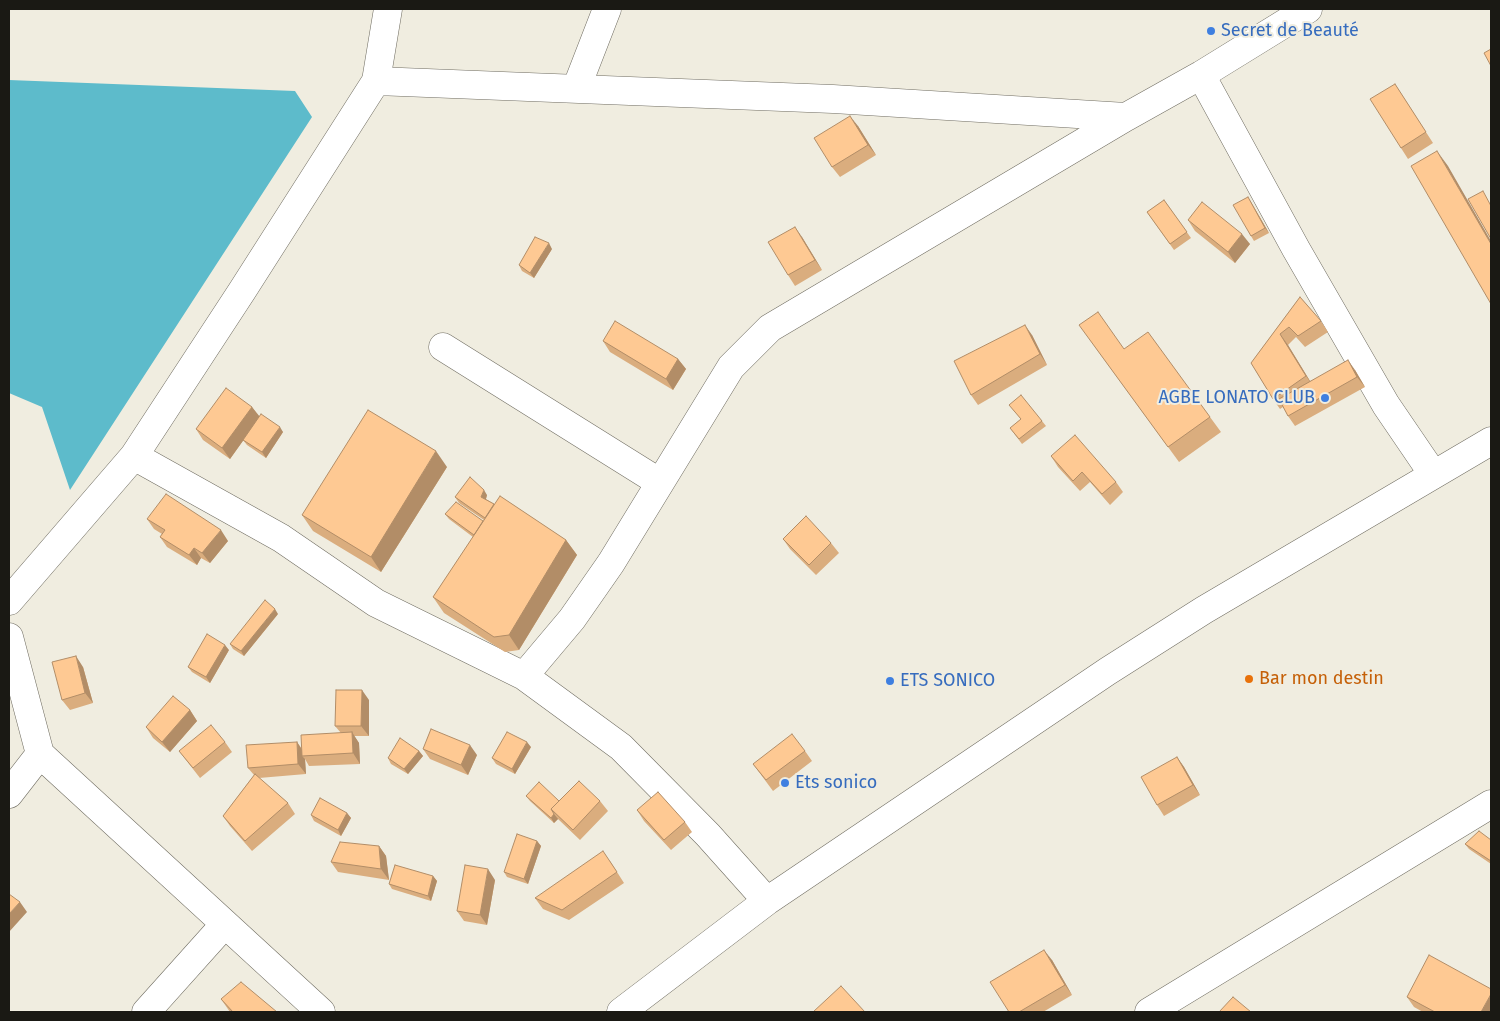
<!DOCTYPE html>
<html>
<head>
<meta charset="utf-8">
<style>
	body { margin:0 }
	#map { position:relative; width:1500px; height:1021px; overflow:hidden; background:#f0ede0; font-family:"Fira Sans",sans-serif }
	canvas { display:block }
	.frame { position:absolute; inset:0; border:10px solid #1a1914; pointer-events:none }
</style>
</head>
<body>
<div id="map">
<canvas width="1500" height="1021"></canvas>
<div class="frame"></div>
</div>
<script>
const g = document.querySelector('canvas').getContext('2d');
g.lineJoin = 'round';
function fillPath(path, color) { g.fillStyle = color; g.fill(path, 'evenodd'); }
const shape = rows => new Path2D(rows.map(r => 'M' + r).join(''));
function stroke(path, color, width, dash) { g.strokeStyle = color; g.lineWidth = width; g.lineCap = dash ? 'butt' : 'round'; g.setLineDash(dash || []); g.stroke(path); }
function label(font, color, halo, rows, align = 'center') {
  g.font = font + ' "Fira Sans",sans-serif'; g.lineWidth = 4; g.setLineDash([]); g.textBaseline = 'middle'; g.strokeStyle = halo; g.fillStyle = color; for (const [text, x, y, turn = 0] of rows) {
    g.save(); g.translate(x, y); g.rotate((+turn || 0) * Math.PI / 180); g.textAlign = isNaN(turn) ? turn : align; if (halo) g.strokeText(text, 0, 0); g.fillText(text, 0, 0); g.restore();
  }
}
fillPath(shape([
	[9,80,295,91,312,117,70,490,42,407,9,393]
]), '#5dbbcb');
const minor = shape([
	[1201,75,1296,249,1386,405,1433,474],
	[376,81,833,99,1126,117],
	[576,89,607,9],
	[443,347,659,482],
	[134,456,281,538,376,603,524,676,621,747,708,835,767,901],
	[9,601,134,456,242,291,376,81,388,9],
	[9,637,40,754,321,1012],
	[524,676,572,619,611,563,731,367,770,328,1126,117,1201,75,1308,9],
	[9,794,40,754],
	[146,1012,224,925],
	[621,1012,767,901,1108,671,1204,610,1491,441],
	[1149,1012,1491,804]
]);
stroke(minor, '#706d62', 29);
stroke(minor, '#fff', 28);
fillPath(shape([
	[1395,84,1433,143,1408,159,1401,148],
	[858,126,876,155,840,177,832,167],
	[1248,197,1269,233,1254,241,1251,236],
	[1164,200,1191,238,1174,250,1147,212],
	[1188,220,1250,244,1235,263,1195,231],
	[802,237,822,270,795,286,788,275],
	[552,249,534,278,522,271,519,265],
	[1300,297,1321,321,1328,332,1305,347,1296,337,1288,345,1310,381,1355,370,1365,387,1295,426,1288,416,1283,407,1280,409,1273,399,1251,363],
	[1032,335,1047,365,978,405,971,395],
	[1090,340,1124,349,1210,417,1221,432,1179,462],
	[603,341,678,359,686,369,673,390,610,352],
	[1009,405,1042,421,1046,426,1022,444,1010,428,1021,419],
	[252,407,259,417,283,432,266,458,247,445,243,440,247,435,230,459,203,440,196,429],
	[1051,456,1116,482,1123,492,1110,505,1090,482,1080,491,1058,467],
	[447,467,381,572,313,531,302,515],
	[487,495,486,499,494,504,566,540,577,555,519,650,505,652,444,613,433,597,473,537,449,519,445,514,483,521,484,520,459,503,455,497],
	[147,519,228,541,210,563,201,558,197,565,167,547,160,537,162,534,154,529],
	[783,539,831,543,839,553,816,575,790,549],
	[278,614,244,656,233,649,230,644],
	[229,650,210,683,192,672,188,667],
	[83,667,93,703,70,710,62,700],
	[369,700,369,736,354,736,359,743,360,764,309,766,305,759,306,774,259,778,288,803,295,814,252,851,230,826,223,816,254,775,248,768,297,742,302,749,341,733,335,726],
	[190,710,197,721,170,752,153,738,146,727],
	[225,742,232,752,200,778,179,751],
	[531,747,515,774,496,764,492,758],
	[423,749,477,755,468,775,430,759],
	[419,751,423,756,408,774,391,764,388,758],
	[805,751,812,761,773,791,753,764],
	[1177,757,1184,767,1200,795,1164,816,1157,805],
	[526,796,559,801,600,801,608,811,580,840,558,819,554,823,530,801],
	[637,810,685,822,692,832,671,850,644,821],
	[347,813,351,818,341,836,314,821,311,815],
	[1491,840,1491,864,1469,849,1465,844],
	[537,841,541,846,528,884,507,877,504,872],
	[379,846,386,856,389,880,338,872,331,862],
	[610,861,624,883,569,920,543,909,535,898],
	[433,876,437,881,431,901,392,889,389,884],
	[495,880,487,925,464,921,457,911],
	[1052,960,1072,995,1043,1012,1009,1012],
	[1407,997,1491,1012,1423,1012,1414,1007],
	[221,999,277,1012,230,1012]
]), '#daad7e');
fillPath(shape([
	[850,116,858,126,876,155,868,145],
	[1437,151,1448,166,1491,241,1491,244],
	[1248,197,1251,202,1269,233,1265,228],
	[795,227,802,237,822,270,815,260],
	[1242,234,1250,244,1235,263,1228,252],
	[549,243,552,249,534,278,530,273],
	[1025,325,1032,335,1047,365,1040,354],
	[1280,334,1288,345,1313,386,1306,376],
	[678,359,686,369,673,390,666,379],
	[1348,360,1355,370,1365,387,1357,377],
	[252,407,260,417,230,459,222,448],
	[280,427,283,432,266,458,262,452],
	[436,451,447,467,381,572,371,557],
	[484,490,487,495,485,502,481,497],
	[221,530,228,541,210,563,202,553],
	[566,540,577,555,519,650,509,635],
	[194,548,201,558,197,565,189,555],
	[275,609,278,614,244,656,241,651],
	[225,645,229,650,210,683,206,677],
	[76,656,83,667,93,703,85,693],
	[362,690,369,700,369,736,361,726],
	[190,710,197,721,170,752,162,742],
	[352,732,359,743,360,764,353,753],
	[297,742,304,753,302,756,305,759,306,774,298,764],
	[527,742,531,747,515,774,512,769],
	[470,745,477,755,468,775,461,765],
	[419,751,423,756,408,774,404,769],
	[1177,757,1184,767,1200,795,1193,785],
	[347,813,351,818,341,836,338,830],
	[554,814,558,819,554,823,551,818],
	[537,841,541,846,528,884,524,879],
	[379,846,386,856,389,880,381,869],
	[488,869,495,880,487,925,480,915],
	[433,876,437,881,431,901,428,896],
	[20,902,27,912,9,932,9,914],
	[1044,950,1052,960,1072,995,1065,985],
	[1491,994,1491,1012,1481,1012]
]), '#b28d67');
const building = shape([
	[1491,49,1491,66,1484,53,1491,49],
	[1395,84,1426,132,1401,148,1370,99,1395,84],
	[850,116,868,145,832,167,814,138,850,116],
	[1437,151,1491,244,1491,304,1411,166,1437,151],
	[1483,191,1491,206,1491,239,1468,199,1483,191],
	[1248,197,1265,228,1251,236,1233,205,1248,197],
	[1164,200,1187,232,1170,244,1147,212,1164,200],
	[1202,202,1242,234,1228,252,1188,220,1202,202],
	[795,227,815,260,788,275,768,242,795,227],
	[535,237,549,243,530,273,519,265,535,237],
	[1300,297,1321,321,1298,336,1289,327,1280,334,1306,376,1273,399,1251,363,1300,297],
	[1098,312,1124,349,1148,332,1210,417,1168,447,1079,325,1098,312],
	[615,321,678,359,666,379,603,341,615,321],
	[1025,325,1040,354,971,395,954,361,1025,325],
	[1348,360,1357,377,1288,416,1279,399,1348,360],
	[226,388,252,407,222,448,196,429,226,388],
	[1021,395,1042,421,1019,439,1010,428,1021,419,1009,405,1021,395],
	[368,410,436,451,371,557,302,515,368,410],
	[261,414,280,427,262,452,243,440,261,414],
	[1075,435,1116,482,1102,494,1082,472,1073,481,1051,456,1075,435],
	[470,477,484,490,481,497,494,504,485,518,455,497,470,477],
	[166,494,221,530,202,553,194,548,189,555,160,537,165,530,147,519,166,494],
	[500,496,566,540,509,635,494,637,433,597,500,496],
	[456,502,483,521,474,535,445,514,456,502],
	[806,516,831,543,809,565,783,539,806,516],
	[265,600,275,609,241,651,230,644,265,600],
	[207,634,225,645,206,677,188,667,207,634],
	[76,656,85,693,62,700,52,662,76,656],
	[336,690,362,690,361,726,335,726,336,690],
	[173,696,190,710,162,742,146,727,173,696],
	[211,725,225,742,193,768,179,751,211,725],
	[431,729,470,745,461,765,423,749,431,729],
	[352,732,353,753,302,756,301,735,352,732],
	[507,732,527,742,512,769,492,758,507,732],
	[792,734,805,751,766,780,753,764,792,734],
	[400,738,419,751,404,769,388,758,400,738],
	[297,742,298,764,248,768,246,745,297,742],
	[1177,757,1193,785,1157,805,1141,777,1177,757],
	[255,774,288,803,245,841,223,816,255,774],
	[579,781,600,801,573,830,551,809,579,781],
	[539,782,559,801,551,809,554,814,551,818,526,796,539,782],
	[658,792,685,822,664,840,637,810,658,792],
	[320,798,347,813,338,830,311,815,320,798],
	[1479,831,1491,840,1491,861,1465,844,1479,831],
	[517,834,537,841,524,879,504,872,517,834],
	[340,842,379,846,381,869,331,862,340,842],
	[603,851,617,872,562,910,535,898,603,851],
	[395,865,433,876,428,896,389,884,395,865],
	[465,865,488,869,480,915,457,911,465,865],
	[9,894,20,902,9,914,9,894],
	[1044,950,1065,985,1019,1012,1009,1012,990,982,1044,950],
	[1429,955,1491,989,1491,994,1481,1012,1435,1012,1407,997,1429,955],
	[241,982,277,1012,233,1012,221,999,241,982],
	[841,986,865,1012,813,1012,841,986],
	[1233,997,1251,1012,1219,1012,1233,997]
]);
fillPath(building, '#fec993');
stroke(building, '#b28d67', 1);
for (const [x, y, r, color] of [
	[1211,31,5,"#3f7fe0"],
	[1325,398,5,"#3f7fe0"],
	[1249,679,5,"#e8710a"],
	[890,681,5,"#3f7fe0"],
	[785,783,5,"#3f7fe0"]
]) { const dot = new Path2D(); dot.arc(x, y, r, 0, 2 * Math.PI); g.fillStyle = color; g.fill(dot); stroke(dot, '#f0ede0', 2); }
label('18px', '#366cbe', '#f0ede0', [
	["Secret de Beauté",1221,31],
	["AGBE LONATO CLUB",1315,398,"right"],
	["ETS SONICO",900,681],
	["Ets sonico",795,783]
], 'left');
label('18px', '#c56008', '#f0ede0', [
	["Bar mon destin",1259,679]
], 'left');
</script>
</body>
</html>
